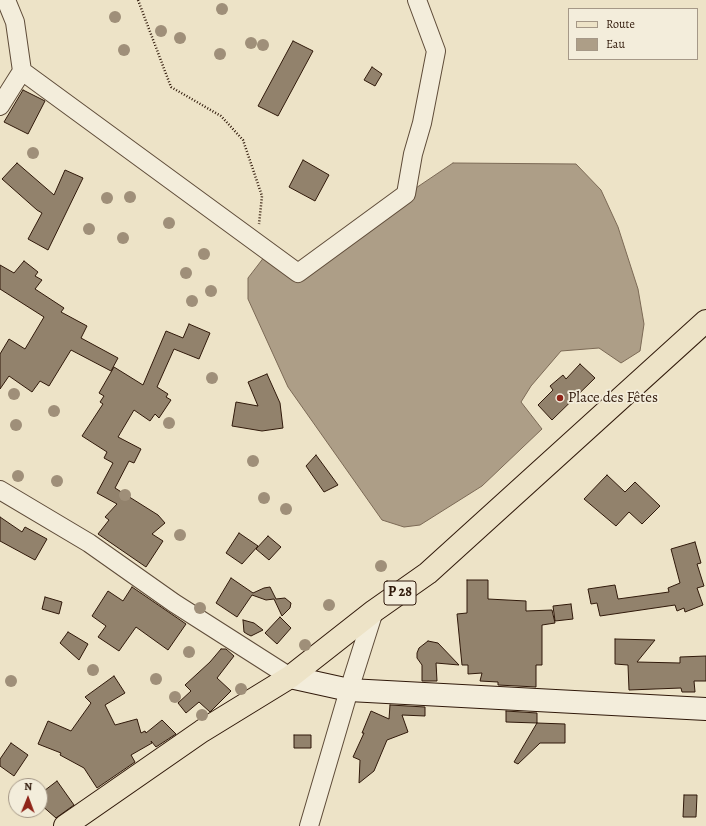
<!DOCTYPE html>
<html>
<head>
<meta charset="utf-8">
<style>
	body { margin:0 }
	#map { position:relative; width:706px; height:826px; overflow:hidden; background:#ede3c7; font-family:Alegreya,serif }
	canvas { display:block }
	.legend { position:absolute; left:568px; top:8px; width:130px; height:52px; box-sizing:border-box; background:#f3eddb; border:1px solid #a59887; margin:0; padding:5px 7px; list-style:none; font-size:12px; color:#30190a }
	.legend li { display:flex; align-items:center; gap:8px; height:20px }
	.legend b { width:20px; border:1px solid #a59887 }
	.north { position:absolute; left:8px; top:778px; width:40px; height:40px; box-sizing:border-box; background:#f3eddb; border:1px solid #a59887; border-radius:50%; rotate:1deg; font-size:11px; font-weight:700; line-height:16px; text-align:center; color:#30190a }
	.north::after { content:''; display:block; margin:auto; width:14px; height:18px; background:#8f2418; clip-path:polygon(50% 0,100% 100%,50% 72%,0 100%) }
</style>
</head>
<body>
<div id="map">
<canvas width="706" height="826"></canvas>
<ul class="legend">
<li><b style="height:5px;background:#ede3c7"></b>Route</li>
<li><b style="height:11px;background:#ad9e87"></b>Eau</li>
</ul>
<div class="north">N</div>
</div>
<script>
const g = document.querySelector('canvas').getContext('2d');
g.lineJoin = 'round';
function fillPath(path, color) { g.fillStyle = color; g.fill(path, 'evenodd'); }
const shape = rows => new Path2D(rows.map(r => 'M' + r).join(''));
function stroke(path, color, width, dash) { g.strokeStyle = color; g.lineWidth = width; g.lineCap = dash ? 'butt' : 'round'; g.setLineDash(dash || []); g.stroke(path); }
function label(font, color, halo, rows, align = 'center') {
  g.font = font + ' Alegreya,serif'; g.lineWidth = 3.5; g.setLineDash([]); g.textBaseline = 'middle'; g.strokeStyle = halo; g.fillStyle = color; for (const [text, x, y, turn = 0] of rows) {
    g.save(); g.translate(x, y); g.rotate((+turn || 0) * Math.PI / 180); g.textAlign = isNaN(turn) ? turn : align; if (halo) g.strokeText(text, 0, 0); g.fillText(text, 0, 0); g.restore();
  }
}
const water = shape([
	[453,163,576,164,601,190,618,227,638,289,644,324,640,351,621,363,599,348,561,351,531,386,521,402,542,429,482,486,420,525,404,527,382,520,288,387,248,299,248,278,268,252,299,274,407,194,453,163]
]);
fillPath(water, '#ad9e87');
stroke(water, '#7b6955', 1);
const building = shape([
	[293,41,313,51,278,116,258,106,293,41],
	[372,67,382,74,375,86,364,80,372,67],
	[23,90,45,101,28,134,4,122,23,90],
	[303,160,329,175,315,201,289,187,303,160],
	[17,163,54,195,65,170,83,178,48,250,28,239,42,213,37,210,2,179,17,163],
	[24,261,38,272,35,276,42,280,35,289,64,308,61,312,87,326,81,338,118,358,111,371,71,350,49,386,40,381,32,392,9,376,0,389,0,354,9,339,25,349,44,317,0,289,0,265,14,273,24,261],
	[189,324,210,333,199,359,174,349,157,387,168,394,166,397,171,400,159,418,155,414,150,421,134,410,118,437,141,449,134,463,129,461,115,488,158,515,165,523,152,534,163,541,146,567,98,534,109,520,105,517,117,504,97,493,113,463,104,458,107,452,82,436,103,404,100,402,104,396,99,393,114,367,143,385,166,331,183,338,189,324],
	[580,364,595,378,552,420,538,405,553,390,550,386,563,375,566,379,580,364],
	[267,374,280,403,283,428,262,431,232,426,236,402,258,406,248,382,267,374],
	[316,455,338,485,324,492,306,466,316,455],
	[607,475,625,492,635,482,660,506,642,524,629,512,616,526,584,499,607,475],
	[0,517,22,532,25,527,47,539,35,560,0,541,0,517],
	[239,533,258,546,242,564,226,553,239,533],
	[268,536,281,547,269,560,256,549,268,536],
	[695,542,701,563,697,564,704,586,697,588,703,605,685,612,684,608,677,611,675,605,600,616,597,603,591,604,588,589,615,585,618,599,669,592,668,588,680,583,671,549,695,542],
	[231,578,253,593,264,588,270,587,276,599,285,598,291,603,290,608,282,616,274,599,266,600,252,595,237,617,216,603,231,578],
	[467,580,488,580,488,599,526,601,526,611,552,610,555,623,542,625,542,665,536,665,536,687,498,685,498,682,480,681,482,673,468,674,468,665,462,665,457,614,467,613,467,580],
	[132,587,186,624,168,650,136,627,119,651,98,637,106,626,92,616,108,591,123,601,132,587],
	[45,597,62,602,59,614,42,609,45,597],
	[571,604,573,619,555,621,553,606,571,604],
	[280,617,291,628,277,644,265,633,280,617],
	[243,620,254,623,263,630,251,636,247,634,244,632,243,620],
	[68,632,88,644,79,660,60,643,68,632],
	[615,639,655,640,637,662,680,663,680,657,706,656,706,681,694,681,695,692,682,692,681,688,629,690,628,665,615,664,615,639],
	[428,641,438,643,459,665,436,663,437,681,422,681,422,665,417,658,417,653,419,648,428,641],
	[221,649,226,649,234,656,217,678,231,691,210,712,199,702,186,713,178,703,191,691,185,685,210,662,221,649],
	[114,676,125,693,105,705,115,725,137,719,141,733,145,731,146,733,162,720,176,734,156,747,151,741,152,743,131,755,135,762,97,788,84,768,60,755,61,753,38,744,48,721,71,731,91,703,85,697,114,676],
	[390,705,425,707,425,716,402,715,408,732,387,740,374,771,359,783,360,760,353,757,364,733,362,733,371,711,389,719,390,705],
	[506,711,537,713,537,723,506,722,506,711],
	[537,723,565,724,565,743,540,743,518,764,514,762,537,723],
	[294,735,311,735,311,748,294,748,294,735],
	[11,743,28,755,14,776,0,766,0,759,11,743],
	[57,781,74,805,56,818,40,804,40,794,57,781],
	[684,795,697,795,696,817,683,817,684,795]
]);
fillPath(building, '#92826c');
stroke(building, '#30190a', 1);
const minor = shape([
	[22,71,298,273,406,194,413,154,422,123,436,51,417,0],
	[0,106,22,71,15,22,6,0],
	[0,490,89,543,174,603,290,677],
	[309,826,349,690,374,611]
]);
const secondary = shape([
	[290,677,349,690,706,709]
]);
const primary = shape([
	[65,826,202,731,290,677,374,611,428,573,706,321]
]);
stroke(minor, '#5f4c39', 20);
stroke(secondary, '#30190a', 24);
stroke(primary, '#30190a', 24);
stroke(shape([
	[138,0,171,87,221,116,243,140,262,196,259,224]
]), '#30190a', 2.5, [1, 2]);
stroke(minor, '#f3eddb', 18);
stroke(secondary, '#f3eddb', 22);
stroke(primary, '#ede3c7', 22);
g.fillStyle = '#9f8f79';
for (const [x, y] of [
	[222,9],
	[115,17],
	[161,31],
	[180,38],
	[251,43],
	[263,45],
	[124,50],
	[220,54],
	[33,153],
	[130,197],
	[107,198],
	[169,223],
	[89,229],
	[123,238],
	[204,254],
	[186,273],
	[211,291],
	[192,301],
	[212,378],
	[14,394],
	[54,411],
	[169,423],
	[16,425],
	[253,461],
	[18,476],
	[57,481],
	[125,495],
	[264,498],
	[286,509],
	[180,535],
	[381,566],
	[329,605],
	[200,608],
	[305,645],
	[189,652],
	[93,670],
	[156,679],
	[11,681],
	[241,689],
	[175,697],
	[202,715]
]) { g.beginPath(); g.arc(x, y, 6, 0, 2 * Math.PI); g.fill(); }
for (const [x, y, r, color] of [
	[560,398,4,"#8f2418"]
]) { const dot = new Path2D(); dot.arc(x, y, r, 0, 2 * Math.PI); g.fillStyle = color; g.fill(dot); stroke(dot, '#f3eddb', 1.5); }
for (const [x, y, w] of [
	[400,593,32]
]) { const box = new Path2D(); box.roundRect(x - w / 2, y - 12, w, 24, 3); g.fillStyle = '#f3eddb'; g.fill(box); stroke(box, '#30190a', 1); }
label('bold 14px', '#30190a', null, [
	["P 28",400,593]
]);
label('15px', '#30190a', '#f3eddb', [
	["Place des Fêtes",568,398]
], 'left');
</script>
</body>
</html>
